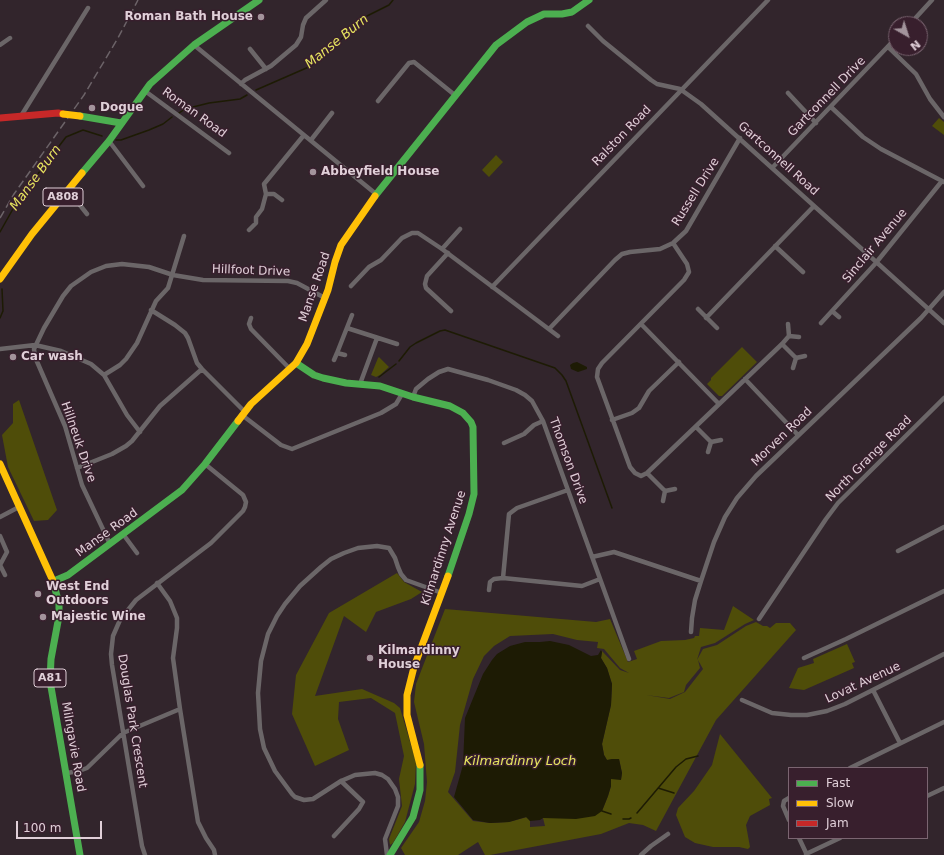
<!DOCTYPE html>
<html>
<head>
<meta charset="utf-8">
<style>
	body { margin:0 }
	#map { position:relative; width:944px; height:855px; overflow:hidden; background:#32252c; font-family:"DejaVu Sans",sans-serif }
	canvas { display:block }
	.legend { position:absolute; left:788px; top:767px; width:140px; height:72px; box-sizing:border-box; background:#381f2d; border:1px solid #7b6571; margin:0; padding:5px 7px; list-style:none; font-size:12px; color:#e0cfd8 }
	.legend li { display:flex; align-items:center; gap:8px; height:20px }
	.legend b { width:20px; border:1px solid #7b6571 }
	.north { position:absolute; left:888px; top:16px; width:40px; height:40px; box-sizing:border-box; background:#381f2d; border:1px solid #7b6571; border-radius:50%; rotate:141deg; font-size:11px; font-weight:700; line-height:16px; text-align:center; color:#e0cfd8 }
	.north::after { content:''; display:block; margin:auto; width:14px; height:18px; background:#a3949c; clip-path:polygon(50% 0,100% 100%,50% 72%,0 100%) }
	.scale { position:absolute; left:16px; top:821px; width:86px; height:18px; box-sizing:border-box; border:2px solid #e0cfd8; border-top:0; padding-left:5px; font-size:12px; line-height:14px; white-space:nowrap; color:#e0cfd8; -webkit-text-stroke:3px #381f2d; paint-order:stroke }
</style>
</head>
<body>
<div id="map">
<canvas width="944" height="855"></canvas>
<ul class="legend">
<li><b style="height:5px;background:#4caf50"></b>Fast</li>
<li><b style="height:5px;background:#ffc107"></b>Slow</li>
<li><b style="height:5px;background:#c62828"></b>Jam</li>
</ul>
<div class="north">N</div>
<div class="scale">100 m</div>
</div>
<script>
const g = document.querySelector('canvas').getContext('2d');
g.lineJoin = 'round';
function fillPath(path, color) { g.fillStyle = color; g.fill(path, 'evenodd'); }
const shape = rows => new Path2D(rows.map(r => 'M' + r).join(''));
function stroke(path, color, width, dash) { g.strokeStyle = color; g.lineWidth = width; g.lineCap = dash ? 'butt' : 'round'; g.setLineDash(dash || []); g.stroke(path); }
function label(font, color, halo, rows, align = 'center') {
  g.font = font + ' "DejaVu Sans",sans-serif'; g.lineWidth = 3; g.setLineDash([]); g.textBaseline = 'middle'; g.strokeStyle = halo; g.fillStyle = color; for (const [text, x, y, turn = 0] of rows) {
    g.save(); g.translate(x, y); g.rotate((+turn || 0) * Math.PI / 180); g.textAlign = isNaN(turn) ? turn : align; if (halo) g.strokeText(text, 0, 0); g.fillText(text, 0, 0); g.restore();
  }
}
fillPath(shape([
	[939,118,944,122,944,135,932,126],
	[496,155,503,162,489,177,482,170],
	[742,347,757,362,722,396,719,396,707,384,711,380,711,378],
	[379,357,389,367,380,375,376,377,371,375,378,358],
	[19,400,57,510,48,520,34,521,8,467,2,435,13,423,13,404],
	[397,573,404,582,422,592,411,599,376,612,366,632,344,616,315,696,362,689,394,703,400,708,416,762,415,784,405,822,393,843,390,845,389,839,402,806,399,779,404,756,395,713,371,698,339,702,338,719,349,750,315,766,292,714,296,675,329,613],
	[733,606,754,620,745,624,715,643,701,647,697,660,703,649,717,645,746,626,756,622,763,626,767,626,770,628,776,623,790,623,796,630,716,720,656,831,643,825,629,823,601,834,490,855,485,855,478,842,458,855,405,855,401,848,419,822,425,801,427,782,424,744,414,702,416,684,445,609,596,622,610,619,628,662,637,659,634,651,661,641,685,640,694,638,695,636,699,636,700,628,724,630],
	[553,634,577,640,598,642,597,648,604,649,620,668,629,673,620,670,601,650,602,652,601,658,607,668,612,684,611,705,602,744,604,755,607,760,619,759,622,773,621,779,610,779,611,786,608,796,602,811,601,811,558,818,543,818,545,826,530,827,530,821,527,817,509,822,490,823,473,821,448,792,455,772,460,725,473,679,484,656,494,646,510,636],
	[698,660,703,669,685,692,670,699,646,695,669,698,684,692,686,685,700,668],
	[847,644,855,662,852,663,854,668,804,690,789,688,798,668,814,663,813,659],
	[720,734,772,798,769,799,770,805,750,816,746,825,750,847,748,849,739,847,713,847,695,843,685,837,676,815,678,808,694,791,712,765]
]), '#4f4d09');
fillPath(shape([
	[577,362,587,367,587,369,578,372,571,369,570,365,573,363],
	[550,641,569,645,591,656,598,655,601,650,602,652,601,658,607,668,612,684,611,705,602,744,604,755,607,760,612,759,619,759,622,773,621,780,611,779,611,786,608,796,602,811,595,816,576,819,543,818,540,820,530,821,526,817,509,822,490,823,473,820,454,797,463,765,465,718,483,674,492,660,497,654,510,646,525,642,540,642]
]), '#1d1b04');
stroke(shape([
	[256,90,311,66,367,16,389,5,393,0],
	[179,113,185,109,209,103,240,99,247,95],
	[116,140,121,140,149,130,163,124,172,117],
	[0,232,18,200,66,137,83,130,102,136],
	[0,318,3,311,2,289],
	[399,361,410,347,416,343,440,331,445,330,555,368,562,375,566,381,612,508],
	[379,377,396,364],
	[658,788,674,793],
	[602,811,611,814],
	[637,813,676,767,686,759,698,756],
	[623,819,629,819,631,818]
]), '#1d1b04', 1.5);
stroke(shape([
	[910,24,932,0],
	[588,26,603,41,651,80,657,84,680,89,701,104,944,323],
	[0,45,10,38],
	[194,45,376,194],
	[888,47,916,74,930,99,944,117],
	[250,49,266,69],
	[241,84,245,80,271,66,296,45,301,37,303,25,306,18,326,0],
	[145,91,229,153],
	[788,93,816,123],
	[378,101,409,63,414,62,456,96],
	[831,107,863,137,881,149,944,182],
	[21,116,88,8],
	[311,140,332,113],
	[109,141,143,186],
	[772,168,896,38],
	[68,190,87,214],
	[266,194,274,194,282,200],
	[249,230,256,223,256,217,262,209,266,194,264,184,304,135],
	[673,243,687,264,689,272,684,280,602,363,598,369,597,377,630,467,635,473,641,476,647,473,782,344,789,336,788,324],
	[775,246,803,272],
	[442,249,460,229],
	[448,253,427,276,425,284,426,288,451,311],
	[351,286,369,267,381,260,402,238,412,233,418,233,442,249,558,336],
	[492,287,768,0],
	[698,309,717,328],
	[151,310,175,325,185,333,188,338,197,363,202,369,245,412],
	[832,311,839,317],
	[251,318,249,324,251,329,290,369],
	[706,318,814,206],
	[821,323,875,264,942,181],
	[641,324,719,404],
	[347,328,397,344],
	[549,329,615,260,622,254,630,252,660,249,673,243,686,231,740,138],
	[789,336,799,337],
	[782,344,796,358,805,356],
	[0,349,35,345,61,351,91,364,104,375,127,415,140,432],
	[337,353,352,315],
	[334,360,337,353,345,355],
	[793,368,796,358],
	[104,375,120,365,126,359,137,343,156,301,168,288,184,236],
	[745,379,798,435],
	[360,384,377,338],
	[413,397,416,389,428,379,439,372,448,369,488,380,516,390,525,395,532,401,543,421,629,659],
	[242,415,281,445,292,449,381,413,396,404,402,394],
	[612,420,632,413,639,408,649,391,679,362],
	[696,427,711,442,708,452],
	[711,442,721,440],
	[504,443,524,434,534,425,543,421],
	[77,468,112,454,126,446,132,441,160,406,202,369],
	[647,473,665,491,663,501],
	[568,490,517,508,509,514,503,578,582,586,600,579],
	[665,491,675,489],
	[0,517,19,507],
	[123,534,137,553],
	[0,536,7,552,0,565,5,575],
	[110,544,82,485,65,426,35,357,34,349,44,328,63,296,71,286,91,272,106,266,122,264,149,267,173,275,203,280,288,281,297,283,325,298],
	[898,551,944,527],
	[592,557,614,552,701,581],
	[157,583,170,601,177,618,177,628,173,658,180,709,198,822,206,838,214,850,215,855],
	[489,590,490,582,494,579,503,578],
	[759,619,826,519,838,503,944,398],
	[691,632,692,618,695,600,701,581,714,542,725,517,737,498,756,476,921,318,944,292],
	[804,658,846,639,944,591],
	[873,690,900,743],
	[742,700,772,713,791,715,807,715,827,711,845,704,944,654],
	[850,768,944,722],
	[67,773,79,771,87,768,123,733,180,709],
	[927,796,944,788],
	[789,798,784,801,783,806,789,820],
	[334,836,359,809,363,802,341,781],
	[799,838,807,855],
	[806,854,840,838],
	[145,855,142,846,112,665,111,654,113,636,120,620,136,600,211,543,243,511,245,507,246,502,243,495,205,464],
	[387,855,385,839,398,806,398,797,395,789,388,779,382,775,375,773,355,775,341,781,313,799,304,800,295,797,292,794,275,771,264,748,260,729,258,693,261,661,268,634,277,616,285,604,300,586,321,567,331,559,344,553,358,548,377,546,389,548,395,558,398,567,401,574,406,580,442,593],
	[641,855,651,846,668,834]
]), '#6b6668', 4.5);
stroke(shape([
	[80,116,121,123],
	[82,173,109,141,150,84,194,45,259,0],
	[375,196,496,45,527,22,544,14,562,14,572,12,589,0],
	[296,363,314,375,323,378,346,383,380,386,413,397,450,406,463,413,471,422,473,427,474,494,469,514,448,576],
	[53,581,59,604,59,616,51,659,50,681,80,855],
	[54,581,68,575,182,490,205,464,238,421],
	[390,855,413,817,420,790,420,765]
]), '#4caf50', 7);
stroke(shape([
	[0,279,32,234,82,173],
	[238,421,251,404,296,363,307,344,328,290,335,262,341,245,375,196],
	[0,464,53,581],
	[420,765,407,715,407,695,414,667,448,576]
]), '#ffc107', 7);
stroke(shape([
	[0,118,58,113,63,114]
]), '#c62828', 7);
stroke(shape([
	[0,218,14,194,84,95,118,38,138,0]
]), '#6c6368', 1.5, [8, 4]);
stroke(shape([
	[63,114,80,116]
]), '#ffc107', 7);
for (const [x, y, r, color] of [
	[261,17,4,"#a3949c"],
	[92,108,4,"#a3949c"],
	[313,172,4,"#a3949c"],
	[13,357,4,"#a3949c"],
	[38,594,4,"#a3949c"],
	[43,617,4,"#a3949c"],
	[370,658,4,"#a3949c"]
]) { const dot = new Path2D(); dot.arc(x, y, r, 0, 2 * Math.PI); g.fillStyle = color; g.fill(dot); stroke(dot, '#381f2d', 1.5); }
for (const [x, y, w] of [
	[63,197,40],
	[50,678,32]
]) { const box = new Path2D(); box.roundRect(x - w / 2, y - 9, w, 18, 3); g.fillStyle = '#381f2d'; g.fill(box); stroke(box, '#e0cfd8', 1); }
label('bold 11px', '#e0cfd8', null, [
	["A808",63,197],
	["A81",50,678]
]);
label('bold 12px', '#e0cfd8', '#381f2d', [
	["Roman Bath House",253,17,"right"],
	["Dogue",100,108],
	["Abbeyfield House",321,172],
	["Car wash",21,357],
	["West End",46,587],
	["Outdoors",46,601],
	["Majestic Wine",51,617],
	["Kilmardinny",378,651],
	["House",378,665]
], 'left');
label('12px', '#e0cfd8', '#381f2d', [
	["Gartconnell Drive",827,97,-46],
	["Roman Road",194,113,36],
	["Ralston Road",622,136,-46],
	["Gartconnell Road",778,159,42],
	["Russell Drive",696,192,-58],
	["Sinclair Avenue",875,246,-50],
	["Hillfoot Drive",251,271,2],
	["Manse Road",315,287,-71],
	["Morven Road",782,437,-44],
	["Hillneuk Drive",78,442,71],
	["North Grange Road",869,459,-45],
	["Thomson Drive",568,461,70],
	["Manse Road",107,533,-36],
	["Kilmardinny Avenue",444,548,-72],
	["Lovat Avenue",863,683,-25],
	["Douglas Park Crescent",132,721,81],
	["Milngavie Road",73,747,80]
]);
label('italic 13px', '#e6e55f', '#381f2d', [
	["Manse Burn",337,42,-39],
	["Manse Burn",36,178,-54],
	["Kilmardinny Loch",520,762]
]);
</script>
</body>
</html>
